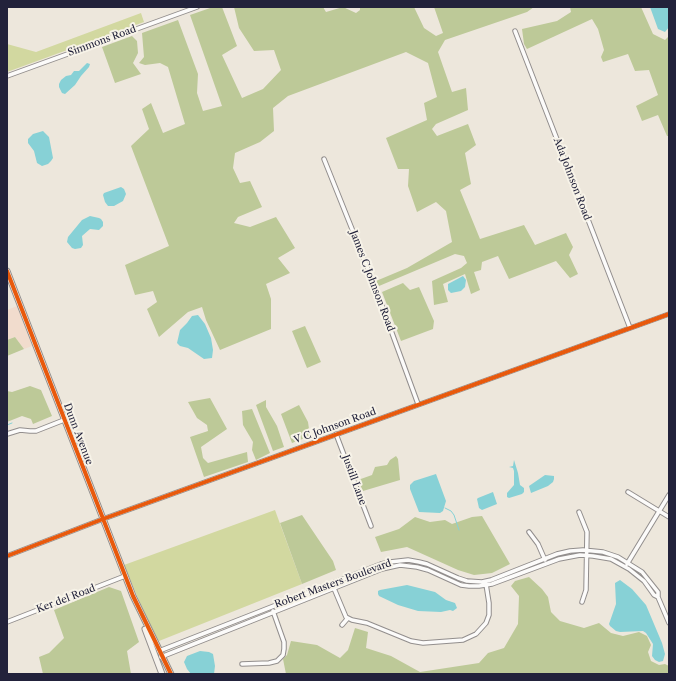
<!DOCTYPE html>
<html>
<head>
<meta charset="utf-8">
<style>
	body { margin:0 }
	#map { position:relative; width:676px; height:681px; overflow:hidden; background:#ede7dc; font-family:"Libre Caslon Text",serif }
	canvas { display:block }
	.frame { position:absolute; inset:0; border:8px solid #22223b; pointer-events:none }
</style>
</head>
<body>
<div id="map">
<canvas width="676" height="681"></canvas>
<div class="frame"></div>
</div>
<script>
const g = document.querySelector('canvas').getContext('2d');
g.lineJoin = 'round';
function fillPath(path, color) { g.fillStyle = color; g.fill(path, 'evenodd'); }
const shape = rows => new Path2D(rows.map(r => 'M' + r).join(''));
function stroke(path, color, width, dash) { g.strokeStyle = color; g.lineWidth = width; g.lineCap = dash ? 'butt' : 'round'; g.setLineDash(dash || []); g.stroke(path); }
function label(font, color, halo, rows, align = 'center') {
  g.font = font + ' "Libre Caslon Text",serif'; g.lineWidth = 4; g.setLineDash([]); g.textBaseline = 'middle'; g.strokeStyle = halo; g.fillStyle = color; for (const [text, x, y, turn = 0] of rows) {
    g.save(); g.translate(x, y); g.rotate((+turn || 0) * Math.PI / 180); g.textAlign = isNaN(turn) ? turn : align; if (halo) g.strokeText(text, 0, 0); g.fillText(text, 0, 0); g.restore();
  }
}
fillPath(shape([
	[17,306,32,346,24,349,15,337,7,340,7,310]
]), '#f1dccd');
fillPath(shape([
	[141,13,144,22,7,72,7,44,36,52],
	[275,510,302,584,159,641,158,640,146,617,124,565]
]), '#d2d8a0');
fillPath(shape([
	[213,7,222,7,237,46,222,55,242,98,263,89,281,70,274,50,254,51,239,28,234,7,323,7,326,12,343,7,356,13,360,10,360,7,414,7,424,28,436,36,443,33,434,7,534,7,527,12,445,40,438,52,452,92,466,88,468,110,436,124,432,129,437,136,468,124,476,145,465,153,471,184,460,190,480,239,524,225,535,245,566,233,573,247,569,255,578,274,570,278,556,261,509,279,498,256,482,262,481,270,474,272,480,290,471,294,465,274,443,284,448,302,434,305,432,281,461,268,467,263,464,256,455,254,379,286,376,281,407,268,452,242,446,211,436,202,417,212,408,186,409,169,398,169,386,138,427,120,424,103,437,97,428,63,406,52,288,96,273,108,274,131,260,142,235,153,233,168,240,183,250,181,262,207,238,217,234,223,250,227,276,217,295,248,278,258,290,273,266,284,271,299,271,329,220,350,206,320,202,307,188,312,159,337,147,309,157,302,153,291,135,295,125,265,169,246,131,146,149,129,142,109,151,103,163,133,185,124,168,67,160,63,145,65,139,63,144,57,142,33,178,20,198,74,197,93,203,111,222,106,190,15],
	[570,7,641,7,653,34,665,40,669,36,669,136,667,136,658,115,642,121,636,106,658,95,649,70,635,71,628,54,603,62,601,57,604,50,598,29,592,19,527,49,524,44,522,29,557,21,571,12],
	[132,36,137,41,138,53,133,63,141,74,115,83,102,47],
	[403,283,410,290,419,287,434,321,433,329,401,341,382,292],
	[305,326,321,362,307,368,292,331],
	[15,337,24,349,7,356,7,340],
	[30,386,41,390,52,416,33,424,31,419,22,416,7,422,7,391,12,392],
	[210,398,227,429,201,447,203,458,208,463,247,452,248,462,204,477,190,437,208,431,207,425,197,418,188,402],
	[266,400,266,407,277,426,284,447,273,451,256,405],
	[299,405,308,422,310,436,292,443,281,414],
	[252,409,270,453,256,460,252,450,253,442,243,425,242,411],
	[396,456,398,459,400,480,363,491,358,480,372,475,375,467,387,465,390,460],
	[302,515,333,561,336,570,302,584,280,523],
	[482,516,510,564,492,573,474,575,458,570,407,547,381,552,375,537,399,529,415,517,430,522,445,520,452,524,472,517],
	[529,577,542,589,548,597,551,612,560,621,584,628,599,623,611,633,623,636,639,632,647,636,651,645,648,652,651,661,659,665,665,664,669,666,669,674,286,674,283,659,287,655,291,641,317,645,340,658,348,650,355,628,368,632,366,648,391,656,420,672,479,663,488,653,504,648,518,624,519,596,511,586,515,581],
	[109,587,121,591,139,642,127,651,131,674,43,674,39,657,49,653,64,638,54,610]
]), '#bdc998');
fillPath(shape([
	[650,7,669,7,669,27,665,32,658,29],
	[87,63,90,64,89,67,81,76,75,85,65,94,62,93,59,87,59,84,61,80,66,76,71,75,74,71,79,71],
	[43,131,49,137,53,158,51,161,48,164,42,166,37,163,34,151,28,143,28,139,33,134],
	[121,187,124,189,126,194,123,201,114,206,108,206,105,202,103,195,104,193],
	[90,216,99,218,101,219,103,222,103,226,99,230,90,229,82,236,83,245,81,248,75,249,72,248,67,242,68,237,82,220],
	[463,276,466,280,465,287,461,291,451,293,448,290,448,284],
	[198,315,205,324,211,338,213,350,212,358,204,359,188,348,180,346,177,343,180,330,187,323,192,316],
	[514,460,518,473,520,485,524,488,524,492,522,494,509,498,507,497,507,493,514,485,514,471,513,468,509,467,513,466],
	[436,474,446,501,443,511,440,513,419,512,410,489,410,485,414,481],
	[545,475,554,476,554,479,553,482,548,486,531,493,529,486],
	[493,492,497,504,482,510,479,508,477,499,478,498],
	[620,580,632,589,646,605,662,643,665,654,663,661,659,662,655,660,652,656,653,644,646,633,643,631,620,632,616,631,610,626,609,624,616,604,615,583],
	[407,585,435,592,446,600,455,603,457,608,453,611,450,610,441,612,418,611,398,605,379,596,378,594,378,591,380,590],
	[200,651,209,652,213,654,215,666,214,674,191,674,187,669,184,662,187,656]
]), '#87d1d6');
stroke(shape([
	[7,425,12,423],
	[445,508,451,511,454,515,459,530]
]), '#87d1d6', 1);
const minor = shape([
	[515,31,630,328],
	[7,76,197,7],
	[324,159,374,284,418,404],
	[7,434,20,430,30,431,36,431,64,420],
	[336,434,371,526],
	[628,492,669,517],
	[579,512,587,532,586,590,582,602],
	[529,532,538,544,545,560],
	[7,556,103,519,669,314],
	[627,564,669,495],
	[333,586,346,617,352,620,367,623,411,641,423,643,463,640,476,634,486,623,489,615,489,603,486,584],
	[7,622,125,576],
	[342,625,348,618],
	[159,651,381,564,390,562,408,560,419,562,427,564,458,578,467,581,482,582,491,580,557,554,570,551,583,550,603,552,618,557,642,572,658,592,658,597,669,623],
	[161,657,382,569,400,565,417,567,428,570,461,585,469,586,479,586,492,584,559,559,580,555,593,556,611,559,629,569,644,581,654,595,658,597],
	[242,664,269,663,277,661,283,655,284,649,284,642,273,611]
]);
const secondary = shape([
	[7,271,133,596,171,674],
	[145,629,162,674]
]);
stroke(minor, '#928e8d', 5.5);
stroke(secondary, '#928e8d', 7);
stroke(minor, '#fcfbfa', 3.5);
stroke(secondary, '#f6f2ec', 5);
stroke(shape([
	[7,271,133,596,171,674],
	[7,556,103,519,669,314]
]), '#e8590c', 4);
label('10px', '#22223b', '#f7f3e8', [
	["Simmons Road",102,41,-20],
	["Ada Johnson Road",572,179,69],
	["James C Johnson Road",372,281,69],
	["V C Johnson Road",335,426,-20],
	["Dunn Avenue",78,434,69],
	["Justill Lane",354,480,70],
	["Robert Masters Boulevard",333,584,-20],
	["Ker del Road",66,599,-21]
]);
</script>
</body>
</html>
